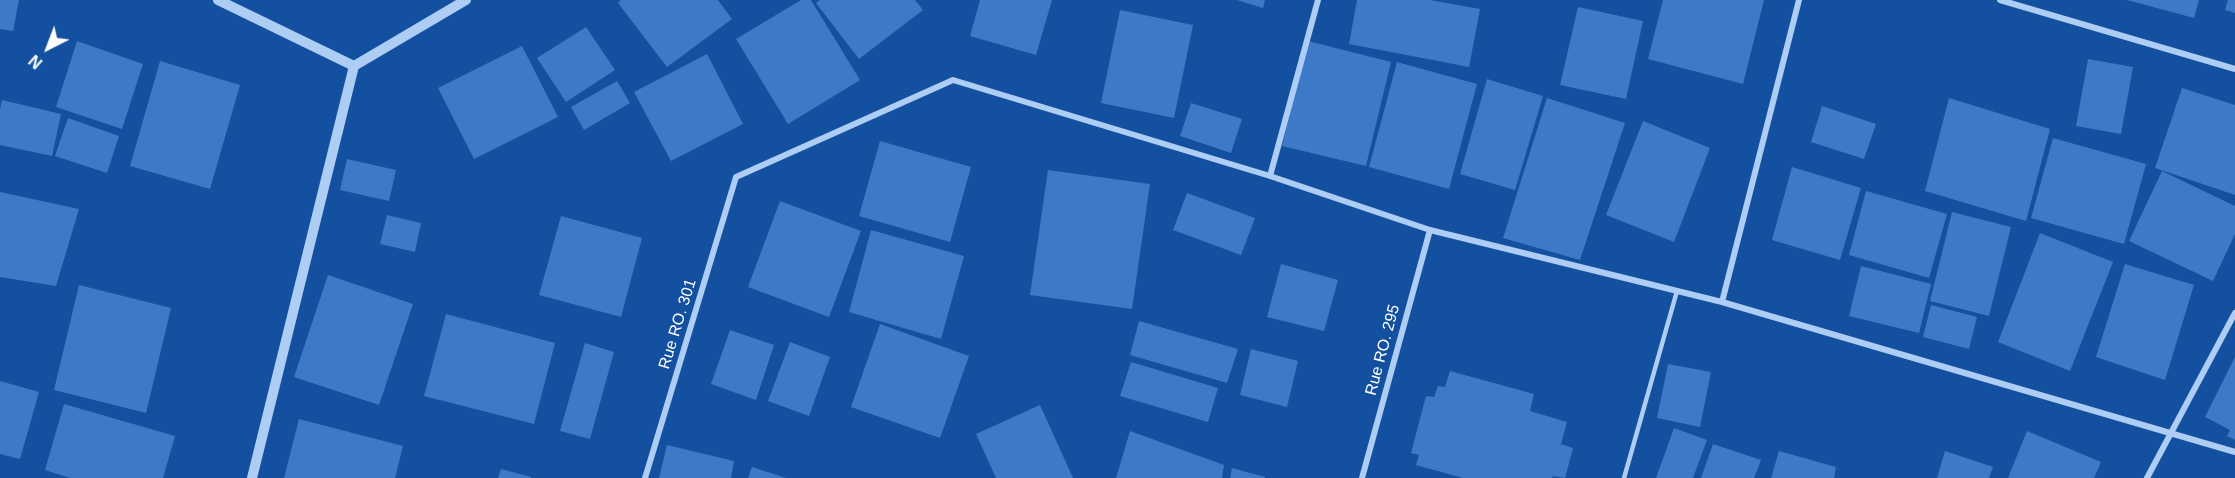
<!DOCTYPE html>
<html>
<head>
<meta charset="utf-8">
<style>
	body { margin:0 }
	#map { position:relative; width:2235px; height:478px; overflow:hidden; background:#1450a0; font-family:Helvetica,sans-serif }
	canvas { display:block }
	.north { position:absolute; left:18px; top:18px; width:60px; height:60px; -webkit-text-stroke:4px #1450a0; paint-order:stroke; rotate:222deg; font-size:16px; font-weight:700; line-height:24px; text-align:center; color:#fff }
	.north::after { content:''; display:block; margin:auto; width:21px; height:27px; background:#fff; clip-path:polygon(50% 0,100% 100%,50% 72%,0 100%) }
</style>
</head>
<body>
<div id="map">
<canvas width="2235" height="478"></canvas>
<div class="north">N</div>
</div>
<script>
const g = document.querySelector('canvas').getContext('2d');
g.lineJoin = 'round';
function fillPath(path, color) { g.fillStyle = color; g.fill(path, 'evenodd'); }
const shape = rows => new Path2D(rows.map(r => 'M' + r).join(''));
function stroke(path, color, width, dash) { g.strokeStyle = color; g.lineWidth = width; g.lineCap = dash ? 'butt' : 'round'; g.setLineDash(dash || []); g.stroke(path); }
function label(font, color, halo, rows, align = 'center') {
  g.font = font + ' Helvetica,sans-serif'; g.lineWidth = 4.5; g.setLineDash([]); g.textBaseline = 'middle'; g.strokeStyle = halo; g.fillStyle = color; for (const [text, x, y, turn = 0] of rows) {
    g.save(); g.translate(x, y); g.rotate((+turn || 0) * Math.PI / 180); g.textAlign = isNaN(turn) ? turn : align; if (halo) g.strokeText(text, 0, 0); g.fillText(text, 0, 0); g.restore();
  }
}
fillPath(shape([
	[0,0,19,0,13,31,0,29],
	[621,0,718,0,732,19,667,67,618,3],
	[801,0,811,0,860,80,788,124,736,39],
	[820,0,915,0,923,10,859,59,816,3],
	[980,0,1052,0,1036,55,970,36],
	[1237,0,1265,0,1263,8],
	[1357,0,1430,0,1480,9,1469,67,1349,44],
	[1663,0,1764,0,1743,84,1648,59],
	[2127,0,2199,0,2194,18],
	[2228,0,2235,0,2235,13,2225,10],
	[1578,7,1643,21,1626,99,1560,85],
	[1120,10,1193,25,1174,118,1101,103],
	[586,27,615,70,566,102,537,58],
	[77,41,143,64,122,129,56,107],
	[1308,41,1391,62,1366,166,1282,146],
	[522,46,558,117,474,159,438,88],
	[707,54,743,124,671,161,634,92],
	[2088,59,2133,67,2121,134,2076,126],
	[160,61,240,85,210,189,130,166],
	[1397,62,1477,84,1449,189,1369,167],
	[1487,79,1543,96,1515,190,1460,174],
	[617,81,630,103,584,130,571,107],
	[2182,88,2235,105,2235,195,2155,168],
	[1547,98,1625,123,1580,260,1503,238],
	[1949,98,2050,129,2026,221,1925,191],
	[2,100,61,114,52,156,0,145,0,109],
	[1191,103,1242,119,1231,153,1180,136],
	[1822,106,1876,124,1864,159,1811,142],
	[68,118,119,136,107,173,55,156],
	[1643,121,1710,148,1674,242,1606,215],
	[2053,138,2146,164,2124,244,2031,218],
	[880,141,971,167,950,242,859,216],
	[347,159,396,170,389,201,340,190],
	[1792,167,1861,188,1840,260,1772,240],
	[1048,170,1150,184,1132,309,1030,295],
	[2162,171,2235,206,2235,234,2213,281,2129,241],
	[1866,191,1947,214,1929,278,1849,255],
	[0,192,79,209,56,286,0,277],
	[1187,193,1255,218,1241,255,1173,230],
	[780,201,861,231,829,317,748,287],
	[1952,212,2011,227,1989,316,1930,301],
	[387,215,421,223,415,252,380,244],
	[561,216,642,238,621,317,539,295],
	[871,230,964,256,941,339,849,312],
	[2040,233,2113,262,2070,371,1998,342],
	[1281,264,1338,280,1324,331,1267,317],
	[2125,264,2194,285,2165,380,2096,357],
	[1861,266,1931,284,1919,333,1849,316],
	[328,275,413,304,379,405,294,377],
	[79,285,171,308,146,413,54,390],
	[1931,305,1977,317,1969,349,1923,337],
	[446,314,555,343,534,424,424,396],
	[1139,321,1238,349,1227,383,1130,355],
	[880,324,969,356,940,438,851,407],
	[730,330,774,345,756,400,711,384],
	[790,342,830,357,809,416,768,401],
	[585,343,614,352,590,439,560,431],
	[1251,349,1298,361,1287,407,1240,395],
	[2235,357,2235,440,2227,436,2230,430,2205,417],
	[1131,362,1218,388,1208,422,1120,396],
	[1668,364,1711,372,1700,427,1657,418],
	[1450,371,1534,394,1530,411,1567,422,1561,444,1573,448,1565,478,1553,476,1552,478,1463,478,1416,465,1419,455,1411,453,1426,396,1434,397,1438,386,1445,387],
	[0,381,39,392,20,459,0,454],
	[64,404,175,436,163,478,70,478,45,470],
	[1040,405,1073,478,996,478,976,434],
	[299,419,403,446,395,478,284,478],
	[1674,428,1707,440,1693,478,1656,478],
	[1130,431,1224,465,1222,478,1116,478],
	[2027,431,2101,462,2094,478,2008,478],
	[1713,444,1761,460,1754,478,1701,478],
	[667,445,734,461,731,478,659,478],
	[1779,451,1836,467,1834,478,1771,478],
	[1945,451,1993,467,1989,478,1937,478],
	[752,467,786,478,748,478],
	[1232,468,1265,477,1265,478,1230,478],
	[501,469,531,477,531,478,498,478]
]), '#3d79c6');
stroke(shape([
	[1624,478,1677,291]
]), '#adcdf4', 4.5);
stroke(shape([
	[2000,0,2235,69],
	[1270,176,1318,0],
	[1722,302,1799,0],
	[645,478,736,177,953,80,1270,176,1430,230,1722,302,2235,452],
	[1362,478,1430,230],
	[2147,478,2235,313]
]), '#adcdf4', 6);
stroke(shape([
	[218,0,354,66,252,478],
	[354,66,466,0]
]), '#adcdf4', 10);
label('16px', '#fff', '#1450a0', [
	["Rue RO. 301",678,324,-73],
	["Rue RO. 295",1383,350,-75]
]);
</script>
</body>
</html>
